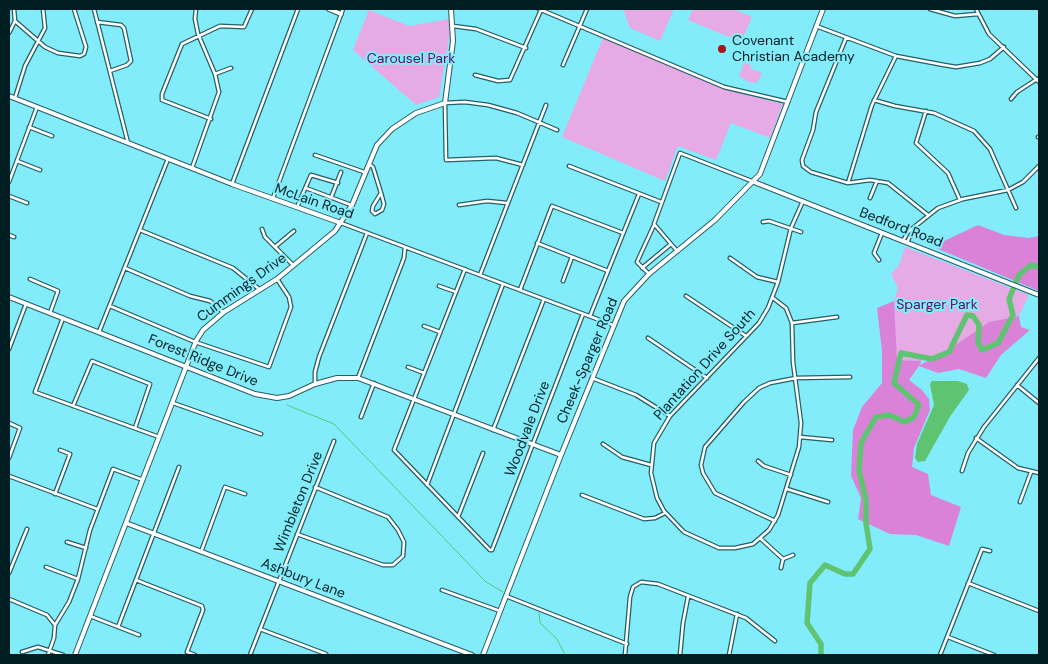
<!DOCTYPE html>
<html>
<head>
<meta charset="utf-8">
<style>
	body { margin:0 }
	#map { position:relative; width:1048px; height:664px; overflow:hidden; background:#83ecfb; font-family:"DM Sans",sans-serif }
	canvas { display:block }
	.frame { position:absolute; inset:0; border:10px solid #001e22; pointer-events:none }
</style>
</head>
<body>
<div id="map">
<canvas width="1048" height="664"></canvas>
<div class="frame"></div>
</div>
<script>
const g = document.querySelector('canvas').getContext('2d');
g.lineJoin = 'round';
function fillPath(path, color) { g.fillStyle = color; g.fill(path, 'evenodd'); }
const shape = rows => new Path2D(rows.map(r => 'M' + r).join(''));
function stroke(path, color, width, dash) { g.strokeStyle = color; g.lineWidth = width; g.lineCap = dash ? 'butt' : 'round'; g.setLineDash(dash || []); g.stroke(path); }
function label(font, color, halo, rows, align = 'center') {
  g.font = font + ' "DM Sans",sans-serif'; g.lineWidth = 4; g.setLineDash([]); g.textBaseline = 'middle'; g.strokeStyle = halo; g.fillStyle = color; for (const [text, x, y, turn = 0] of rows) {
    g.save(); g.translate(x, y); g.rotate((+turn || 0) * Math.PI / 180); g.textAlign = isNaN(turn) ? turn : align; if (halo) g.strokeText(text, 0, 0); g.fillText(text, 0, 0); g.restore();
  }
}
fillPath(shape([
	[623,9,674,9,660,41,630,28],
	[693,9,733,9,752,17,741,42,688,20],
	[369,10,409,26,449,19,450,33,439,97,416,105,353,50],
	[603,38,735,92,783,104,770,138,731,123,716,160,678,146,665,181,562,137],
	[744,63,751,65,750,68,762,73,757,83,749,82,739,76],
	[905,247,1029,295,1019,316,990,322,947,351,921,361,896,360,894,301,898,288,891,274,899,265]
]), '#e6abe4');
fillPath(shape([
	[978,225,1004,235,1029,238,1039,236,1039,291,936,248,944,241],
	[894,301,897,360,921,361,920,365,947,351,989,322,1019,316,1021,327,1030,330,1001,355,986,378,959,369,938,373,919,366,909,380,922,390,929,399,930,410,914,448,912,467,928,474,931,495,961,507,949,546,916,535,890,534,858,519,861,498,851,476,853,430,862,407,882,383,882,351,877,308]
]), '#da82d8');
fillPath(shape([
	[958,381,967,384,969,390,951,415,925,461,918,462,915,458,917,444,934,405,930,384,932,381]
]), '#5fc471');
stroke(shape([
	[287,405,334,424,486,582,503,592],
	[539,613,540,623,557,639,565,655]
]), '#5fc471', 1);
stroke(shape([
	[821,655,821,644,807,623,810,583,825,565,845,574,853,574,870,549,866,523,866,500,859,471,861,443,876,417,889,415,905,422,914,417,919,405,894,383,901,353,932,359,949,352,967,315,973,316,979,325,978,343,982,350,998,343,1013,315,1009,299,1019,275,1031,265,1039,267]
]), '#5fc471', 5.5);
const street = shape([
	[14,9,15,21,45,47,58,53,80,56,84,54,86,47,74,9],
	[94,9,128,143],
	[539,9,724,87,788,102],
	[930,9,955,16,978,14],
	[976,9,989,34,1039,82],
	[97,22,121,25,124,28,131,61,127,65,110,71],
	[453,26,476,29,526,48],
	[816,26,896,56,944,65,956,67,980,63,990,59,1004,47],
	[9,33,15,21],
	[846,38,816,112,813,130,802,160,803,166,811,172,848,183,870,180,888,183,928,215],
	[563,65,587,9],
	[215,74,231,68],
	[475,75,498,81,510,80,541,10],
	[15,98,25,66,45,28,43,9],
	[1011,99,1017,92,1037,79],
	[874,100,895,106,934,113,974,131,990,149,1016,208],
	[926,111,916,143,948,173,960,200],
	[211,119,162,100,162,94,182,44,220,26,244,27,252,9],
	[29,127,52,136],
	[1038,137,1039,137],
	[315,155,364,172],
	[17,161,40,170],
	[369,164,373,167,381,193,373,206,372,211,375,214,382,210,384,204,381,193],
	[523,165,496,158,446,160,445,103,465,102,488,105,517,113,557,130],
	[569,166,661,202],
	[192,168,219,92,215,74,198,34,195,19,196,9],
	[9,182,37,107],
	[848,183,872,105,896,56],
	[232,184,298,9],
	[306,188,351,205],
	[9,196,27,203],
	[273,198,343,9],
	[331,198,341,172],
	[870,198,877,181],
	[459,205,487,201,507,203],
	[297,207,311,175,338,183],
	[763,222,769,221,801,232],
	[341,223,613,325],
	[262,229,265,237,293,265],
	[140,230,233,268,259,289],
	[9,235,14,237],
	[903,241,908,232,938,208,963,199,1008,190,1023,182,1039,166],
	[907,242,914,229],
	[537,243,608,271],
	[276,246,294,231],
	[677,251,654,224,680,153,754,182],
	[730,258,757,277,778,282],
	[879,260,874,253,882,233],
	[125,268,190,296,210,301,223,312],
	[642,268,671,244],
	[465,269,394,450,490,550,492,550,583,314],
	[649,274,637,262,654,225],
	[480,275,546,105],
	[30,279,58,291,50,313],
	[563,281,572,257],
	[439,286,456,292],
	[520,290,552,206,623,233],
	[686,296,746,336],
	[773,298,786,308,792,323,793,362,801,423,799,447,778,515,769,530,753,544,735,548,719,548,684,532,664,511,657,498,651,473,654,443,670,416,759,323,768,308,778,282,791,228,803,201],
	[110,306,195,342,269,367,291,307,289,297,277,279],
	[590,316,639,194],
	[63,318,35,392,159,437],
	[792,323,837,317],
	[424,326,440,332],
	[99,332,168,159],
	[648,338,707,378],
	[9,349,26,304],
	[408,367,424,373],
	[358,378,404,258,405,247],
	[592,378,636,395,670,416],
	[315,384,315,372,319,357,367,233],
	[1017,385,1039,403],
	[173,403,261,434],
	[73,406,92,361,150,384,135,428],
	[361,417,374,383],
	[9,423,20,428,9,458],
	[493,430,544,299],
	[800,437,832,440],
	[976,438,1018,468,1039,473],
	[603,444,622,457,651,465],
	[758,461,764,466,791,475],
	[962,471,968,453,984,427,1039,358],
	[9,476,97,509],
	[427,485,503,284],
	[787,489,828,502],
	[55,494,70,454,60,450],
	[582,495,644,519,655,518,665,513],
	[1020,502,1031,472],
	[458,517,483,453],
	[775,521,715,493,703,473,701,465,705,447,744,402,759,388,770,383,796,378,850,377],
	[297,534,383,565,393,565,403,556,404,542,398,530,388,517,315,487],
	[761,539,783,559],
	[67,542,86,548],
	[201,552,225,487,245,494],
	[46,567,78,579],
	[781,568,783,559,793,555],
	[9,573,27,529],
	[136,580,202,606,203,610,187,652,195,655],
	[968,583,1039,611],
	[442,590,500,611],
	[506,596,627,644],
	[9,599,47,615,55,625,54,638,48,655],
	[90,616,139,635],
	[55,625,69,602,78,579,90,530,113,469,143,480],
	[118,627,179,467],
	[260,629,326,654],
	[948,637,994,655],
	[22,652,38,647,63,655],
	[250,655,334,441],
	[625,655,630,597,633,587,641,582,658,584,746,618,775,641],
	[680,655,683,623,688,597],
	[729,655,737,614],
	[940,655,982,549,990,551]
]);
const secondary = shape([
	[329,9,341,14],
	[9,96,232,184,341,223],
	[754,182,1039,295],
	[9,297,255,394,277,398,289,396,315,384,337,378,358,378,561,455],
	[126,523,472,655],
	[75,655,196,341,203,330,224,312,277,279,335,231,352,205,377,145,392,129,416,113,445,103,453,41,451,9],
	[483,655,561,455,624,301,649,274,715,220,760,174,823,9]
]);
stroke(street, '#255e66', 5);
stroke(secondary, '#255e66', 6);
stroke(street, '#fff', 2.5);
stroke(secondary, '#fff', 4);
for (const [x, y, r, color] of [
	[722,49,5,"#a81315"]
]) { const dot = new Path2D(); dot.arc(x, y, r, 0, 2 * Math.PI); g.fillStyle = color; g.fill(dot); stroke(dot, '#83ecfb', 2); }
label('14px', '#001e22', '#83ecfb', [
	["Covenant",732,41],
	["Christian Academy",732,57]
], 'left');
label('14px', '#5e0d5f', '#83ecfb', [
	["Carousel Park",411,59],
	["Sparger Park",937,305]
]);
label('14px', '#001e22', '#83ecfb', [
	["McLain Road",314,202,19],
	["Bedford Road",901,228,21],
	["Cummings Drive",242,288,-36],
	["Forest Ridge Drive",203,361,22],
	["Cheek-Sparger Road",588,361,-67],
	["Plantation Drive South",705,365,-48],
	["Woodvale Drive",528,429,-69],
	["Wimbleton Drive",299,502,-68],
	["Ashbury Lane",303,579,21]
]);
</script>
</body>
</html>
